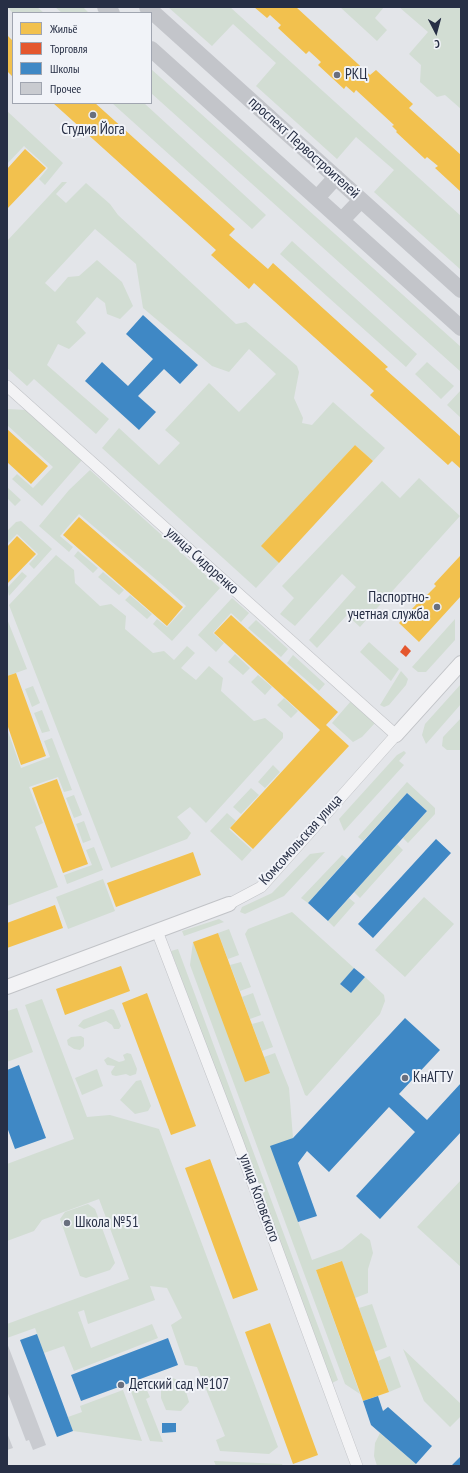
<!DOCTYPE html>
<html>
<head>
<meta charset="utf-8">
<style>
	body { margin:0 }
	#map { position:relative; width:468px; height:1473px; overflow:hidden; background:#e3e5e9; font-family:"PT Sans Narrow",sans-serif }
	canvas { display:block }
	.frame { position:absolute; inset:0; border:8px solid #272f45; pointer-events:none }
	.legend { position:absolute; left:12px; top:12px; width:140px; height:92px; box-sizing:border-box; background:#f1f3f8; border:1px solid #a0a5b0; margin:0; padding:5px 7px; list-style:none; font-size:12px; color:#272f45 }
	.legend li { display:flex; align-items:center; gap:8px; height:20px }
	.legend b { width:20px; border:1px solid #a0a5b0 }
	.north { position:absolute; left:416px; top:12px; width:40px; height:40px; -webkit-text-stroke:3px #f1f3f8; paint-order:stroke; rotate:174deg; font-size:11px; font-weight:700; line-height:16px; text-align:center; color:#272f45 }
	.north::after { content:''; display:block; margin:auto; width:14px; height:18px; background:#272f45; clip-path:polygon(50% 0,100% 100%,50% 72%,0 100%) }
</style>
</head>
<body>
<div id="map">
<canvas width="468" height="1473"></canvas>
<div class="frame"></div>
<ul class="legend">
<li><b style="height:11px;background:#f2c14e"></b>Жильё</li>
<li><b style="height:11px;background:#e4572e"></b>Торговля</li>
<li><b style="height:11px;background:#3f88c5"></b>Школы</li>
<li><b style="height:11px;background:#c9cbd0"></b>Прочее</li>
</ul>
<div class="north">С</div>
</div>
<script>
const g = document.querySelector('canvas').getContext('2d');
g.lineJoin = 'round';
function fillPath(path, color) { g.fillStyle = color; g.fill(path, 'evenodd'); }
const shape = rows => new Path2D(rows.map(r => 'M' + r).join(''));
function stroke(path, color, width, dash) { g.strokeStyle = color; g.lineWidth = width; g.lineCap = dash ? 'butt' : 'round'; g.setLineDash(dash || []); g.stroke(path); }
function label(font, color, halo, rows, align = 'center') {
  g.font = font + ' "PT Sans Narrow",sans-serif'; g.lineWidth = 4; g.setLineDash([]); g.textBaseline = 'middle'; g.strokeStyle = halo; g.fillStyle = color; for (const [text, x, y, turn = 0] of rows) {
    g.save(); g.translate(x, y); g.rotate((+turn || 0) * Math.PI / 180); g.textAlign = isNaN(turn) ? turn : align; if (halo) g.strokeText(text, 0, 0); g.fillText(text, 0, 0); g.restore();
  }
}
fillPath(shape([
	[7,7,37,7,44,13,13,13],
	[55,7,83,7,89,13,62,13],
	[168,7,230,7,461,216,461,270,374,192,394,170,356,137,337,159,256,86,276,63,233,24,212,46],
	[340,7,384,7,375,18,387,30,377,41],
	[399,7,461,7,461,109,445,95,437,97,420,82,421,65,409,54,428,32],
	[151,69,461,347,461,372,151,93],
	[112,103,144,103,266,215,252,229],
	[7,111,63,163,45,185,39,179,48,168,24,146,7,164],
	[62,182,67,182,56,194,66,203,86,183,110,204,118,215,236,324,246,322,297,366,299,372,294,398,303,418,302,423,312,425,333,402,385,448,373,461,355,445,262,546,279,563,256,588,102,448,119,428,159,465,180,443,165,430,209,383,239,412,276,374,249,349,229,372,212,366,143,308,136,264,95,229,45,283,55,292,68,277,79,276,97,260,122,282,133,306,120,319,107,314,105,303,97,297,76,322,86,333,69,349,58,344,47,365,109,419,96,434,34,379,27,386,7,368,7,241],
	[292,241,417,354,406,367,280,254],
	[427,362,454,386,441,399,415,374],
	[461,390,461,418,447,405],
	[7,409,27,410,82,460,42,506,12,479,17,474,33,488,53,467,7,425],
	[90,470,220,588,172,641,153,624,157,619,167,627,186,606,165,587,79,514,60,536,73,547,69,552,39,526,69,490],
	[419,478,460,516,360,627,347,615,317,648,309,640,356,587,342,574,295,626,280,614,294,598,282,586,382,481,400,498],
	[7,487,21,500,15,506,7,498],
	[21,521,52,549,34,569,29,564,38,554,17,534,7,544,7,531,16,522],
	[78,551,98,568,93,573,74,556],
	[56,555,74,570,75,583,100,606,111,604,126,616,125,629,153,653,164,651,174,660,187,646,195,653,181,668,196,680,209,666,223,678,221,691,254,721,265,718,283,733,283,738,206,823,190,807,177,817,191,833,187,839,111,868,9,605],
	[22,572,27,576,9,596,7,588],
	[103,572,124,590,119,595,98,577],
	[130,595,152,614,147,619,125,600],
	[232,598,249,613,241,622,231,613,213,633,224,643,216,652,198,635],
	[7,619,27,669,7,676],
	[455,619,455,640,426,672,418,672,412,667],
	[256,620,288,649,281,657,248,628],
	[369,642,399,669,391,681,360,652],
	[235,654,250,668,243,675,228,662],
	[293,655,325,684,319,691,287,663],
	[401,671,408,679,406,685,389,705,384,707,380,705],
	[258,675,272,687,265,695,251,682],
	[461,684,461,704,426,744,422,735,425,724],
	[33,686,40,703,32,707,25,689],
	[284,698,298,711,291,718,277,705],
	[351,701,375,723,362,737,353,742,332,723],
	[42,710,50,731,42,733,34,713],
	[461,718,461,750,447,750,442,746,443,737],
	[7,729,21,768,50,757,44,741,52,738,72,790,64,792,58,777,29,787,43,823,35,827,58,887,7,906],
	[404,751,406,753,399,761,404,765,344,831,339,819,397,755],
	[273,765,280,772,265,788,258,782],
	[407,782,435,808,435,814,408,843,403,838,427,811,407,793,363,841,358,837],
	[251,788,259,795,241,814,233,807],
	[74,795,82,815,74,818,66,798],
	[227,813,236,821,229,829,252,850,242,861,210,831],
	[84,821,91,840,83,843,76,824],
	[397,844,403,850,360,898,354,892],
	[94,847,103,870,67,884,64,875,92,865,86,850],
	[325,852,284,896,245,914,240,912,242,907,272,893,310,854],
	[342,855,347,859,308,903,301,898],
	[103,879,115,911,68,929,56,897],
	[424,897,454,924,405,977,375,950],
	[349,898,355,903,334,927,328,921],
	[292,912,354,968,340,984,351,993,365,977,384,995,385,1001,380,1014,307,1096,305,1095,245,934,248,929],
	[219,919,224,922,184,936,182,931],
	[229,929,239,955,228,959,218,933],
	[193,942,270,1073,264,1057,275,1053,289,1088,293,1138,279,1169,312,1260,342,1249,361,1233,370,1240,373,1253,368,1269,368,1293,355,1298,341,1261,316,1270,360,1394,345,1384,190,965],
	[178,949,338,1380,332,1383,171,951],
	[241,962,251,987,240,991,230,965],
	[253,993,261,1015,250,1019,242,997],
	[42,999,87,1117,110,1115,159,1129,278,1447,269,1454,220,1451,216,1440,225,1436,197,1367,185,1365,171,1325,182,1318,167,1288,150,1286,155,1300,88,1324,84,1310,78,1312,91,1348,152,1324,158,1338,74,1371,64,1346,44,1353,35,1328,7,1338,7,1324,129,1279,99,1199,42,1220,34,1231,7,1241,7,1164,74,1139,25,1005],
	[17,1008,33,1052,7,1062,7,1011],
	[111,1009,114,1010,121,1026,119,1029,114,1029,112,1025,106,1021,84,1029,78,1026,83,1020],
	[263,1021,273,1047,262,1051,252,1024],
	[81,1036,84,1038,84,1046,80,1050,74,1049,68,1045,67,1040,71,1037],
	[127,1053,131,1054,137,1069,136,1074,130,1076,126,1074,116,1076,112,1075,111,1072,115,1066,107,1065,104,1060,108,1057,119,1062,123,1061,125,1060,123,1055],
	[97,1069,103,1086,82,1095,75,1078],
	[141,1080,151,1106,148,1111,135,1114,120,1100,136,1081],
	[461,1180,461,1267,417,1227],
	[88,1204,95,1209,115,1263,110,1270,86,1278,80,1276,60,1219,65,1212],
	[372,1304,387,1347,374,1352,359,1308],
	[403,1349,461,1404,461,1416,450,1427,424,1401],
	[390,1356,401,1387,389,1392,378,1361],
	[168,1376,180,1381,184,1385,189,1402,181,1411,166,1410,161,1398,161,1387],
	[144,1384,150,1397,146,1399,163,1442,150,1441,130,1389],
	[123,1390,142,1441,73,1431,68,1417,82,1412,80,1406],
	[380,1433,416,1464,414,1466,377,1466,374,1456,375,1443],
	[214,1461,282,1464,283,1466,216,1466]
]), '#d2ddd3');
fillPath(shape([
	[254,7,296,7,370,75,376,70,413,104,409,108,461,155,461,192,435,168,438,166,427,157,425,159,396,132,397,131,392,126,394,125,356,90,354,93,346,86,344,89,318,65,321,62,309,51,306,54,278,28,281,25,270,15,267,18],
	[7,35,13,41,13,77,7,71],
	[53,103,95,103,235,229,229,235,268,269,273,263,388,367,385,369,461,437,461,469,452,461,448,465,370,395,374,391,254,283,249,289,211,255,216,250],
	[25,149,46,168,7,209,7,169],
	[7,429,48,466,31,484,7,462],
	[355,445,373,461,279,563,261,546],
	[79,517,183,607,167,626,63,535],
	[17,536,36,554,7,584,7,547],
	[460,556,461,596,419,642,399,623,425,595,426,596,436,586,434,584],
	[231,615,338,712,326,725,349,746,253,849,230,828,320,730,214,633],
	[16,673,46,756,21,765,7,724,7,676],
	[57,779,88,864,63,873,32,788],
	[193,852,201,875,116,907,107,883],
	[55,905,63,928,7,948,7,923],
	[218,933,270,1073,245,1082,193,942],
	[121,966,130,991,65,1015,56,989],
	[147,993,196,1126,171,1135,122,1003],
	[210,1159,258,1290,233,1299,185,1168],
	[342,1261,389,1392,363,1401,316,1270],
	[270,1323,318,1455,293,1464,245,1332]
]), '#f2c14e');
fillPath(shape([
	[405,645,411,651,406,657,400,652]
]), '#e4572e');
fillPath(shape([
	[143,315,198,365,180,384,164,369,138,396,156,412,139,430,85,381,102,362,128,386,153,359,126,334],
	[407,793,427,811,328,921,308,903],
	[436,839,451,853,373,938,358,924],
	[354,968,365,977,351,993,340,984],
	[405,1018,440,1050,399,1094,427,1120,461,1083,461,1132,380,1219,356,1196,415,1132,389,1107,329,1172,307,1151,298,1163,317,1216,298,1222,270,1146,293,1138],
	[19,1065,46,1138,15,1149,7,1127,7,1070],
	[37,1334,73,1431,57,1437,20,1340],
	[168,1338,178,1365,81,1401,71,1375],
	[378,1396,383,1411,388,1407,432,1446,416,1464,371,1425,363,1401],
	[162,1423,176,1423,176,1432,162,1433],
	[461,1456,461,1466,451,1466]
]), '#3f88c5');
fillPath(shape([
	[7,1343,46,1445,33,1450,29,1440,26,1441,7,1391],
	[7,1433,13,1448,7,1450]
]), '#c9cbd0');
const minor = shape([
	[7,386,396,735,261,887,229,904],
	[157,931,237,1140,357,1466]
]);
const tertiary = shape([
	[396,735,461,663],
	[7,987,229,904]
]);
stroke(minor, '#c1c3c7', 12);
stroke(tertiary, '#c1c3c7', 16);
stroke(minor, '#f3f3f5', 11);
stroke(tertiary, '#f3f3f5', 14);
stroke(shape([
	[105,7,112,13],
	[147,7,461,290],
	[151,49,461,328],
	[317,198,336,177],
	[342,220,361,200]
]), '#c3c5ca', 16);
for (const [x, y, r, color] of [
	[337,75,4,"#696f7e"],
	[93,115,4,"#696f7e"],
	[437,607,4,"#696f7e"],
	[405,1078,4,"#696f7e"],
	[67,1223,4,"#696f7e"],
	[121,1385,4,"#696f7e"]
]) { const dot = new Path2D(); dot.arc(x, y, r, 0, 2 * Math.PI); g.fillStyle = color; g.fill(dot); stroke(dot, '#f1f3f8', 1.5); }
label('15px', '#272f45', '#f1f3f8', [
	["РКЦ",345,75],
	["Студия Йога",93,130,"center"],
	["Паспортно-",429,598,"right"],
	["учетная служба",429,615,"right"],
	["КнАГТУ",413,1078],
	["Школа №51",75,1223],
	["Детский сад №107",129,1385]
], 'left');
label('15px', '#272f45', '#f1f3f8', [
	["проспект Первостроителей",304,148,42],
	["улица Сидоренко",202,561,42],
	["Комсомольская улица",301,840,-48],
	["улица Котовского",259,1198,70]
]);
</script>
</body>
</html>
